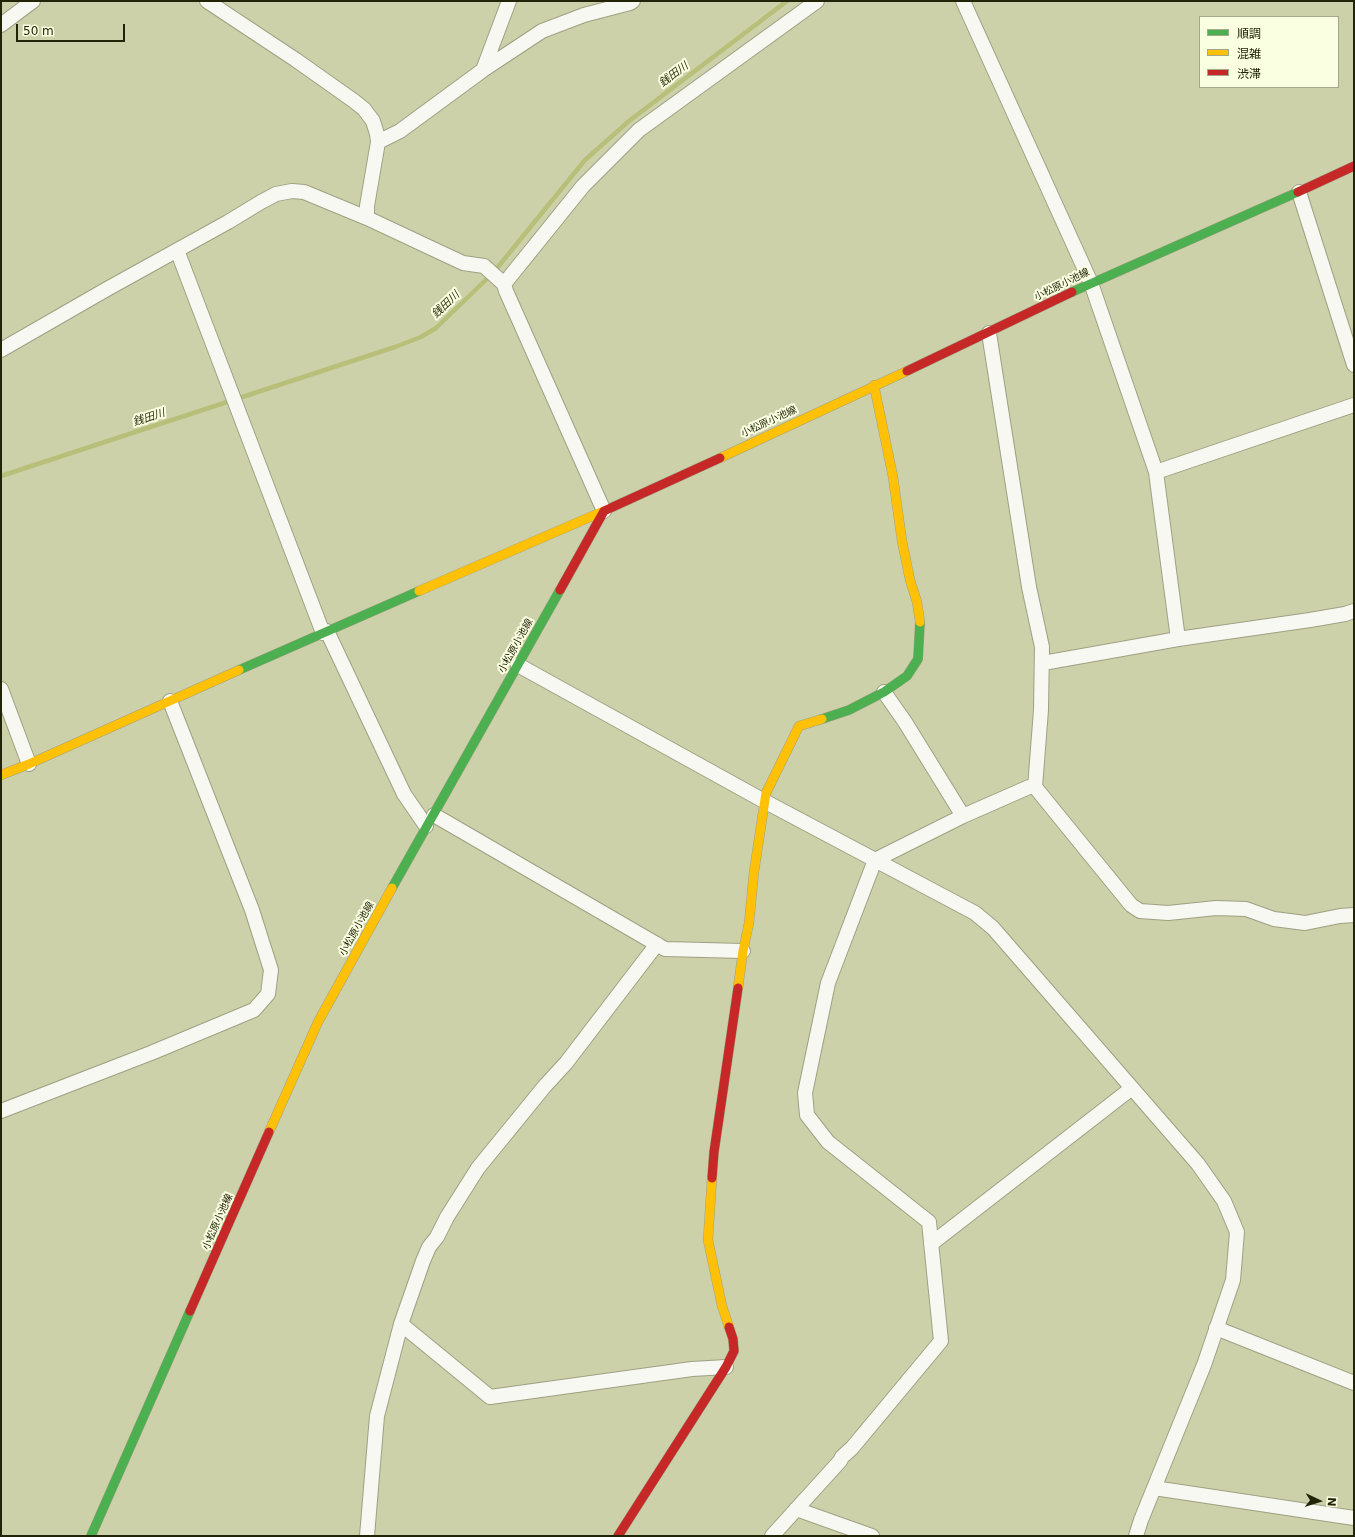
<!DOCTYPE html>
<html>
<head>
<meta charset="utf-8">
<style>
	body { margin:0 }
	#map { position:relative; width:1355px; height:1537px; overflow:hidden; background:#cdd1aa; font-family:"DejaVu Sans","Noto Sans JP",sans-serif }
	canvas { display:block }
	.frame { position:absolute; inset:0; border:2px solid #212406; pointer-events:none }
	.legend { position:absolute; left:1199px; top:16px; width:140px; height:72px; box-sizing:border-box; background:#fbffe2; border:1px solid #a4a78a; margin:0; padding:5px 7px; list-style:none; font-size:12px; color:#212406 }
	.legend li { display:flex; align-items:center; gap:8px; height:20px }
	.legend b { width:20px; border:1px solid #a4a78a }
	.north { position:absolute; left:1299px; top:1481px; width:40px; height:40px; -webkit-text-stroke:3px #fbffe2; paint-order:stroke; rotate:94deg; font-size:11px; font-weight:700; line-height:16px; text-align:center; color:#212406 }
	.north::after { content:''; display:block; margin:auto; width:14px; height:18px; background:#212406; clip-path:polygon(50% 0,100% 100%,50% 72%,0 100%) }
	.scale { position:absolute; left:16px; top:24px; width:109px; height:18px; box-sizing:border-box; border:2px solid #212406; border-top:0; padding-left:5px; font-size:12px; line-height:14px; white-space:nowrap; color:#212406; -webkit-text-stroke:3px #fbffe2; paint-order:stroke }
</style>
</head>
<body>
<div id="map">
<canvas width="1355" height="1537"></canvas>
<div class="frame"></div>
<ul class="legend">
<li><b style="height:5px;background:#4caf50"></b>順調</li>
<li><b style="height:5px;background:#ffc107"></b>混雑</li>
<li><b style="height:5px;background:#c62828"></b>渋滞</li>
</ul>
<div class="north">N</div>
<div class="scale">50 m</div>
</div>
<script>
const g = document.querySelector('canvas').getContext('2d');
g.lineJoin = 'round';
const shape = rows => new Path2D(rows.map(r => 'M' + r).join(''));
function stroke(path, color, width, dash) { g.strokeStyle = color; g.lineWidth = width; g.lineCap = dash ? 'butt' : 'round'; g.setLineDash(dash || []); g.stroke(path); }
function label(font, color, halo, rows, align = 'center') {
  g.font = font + ' "DejaVu Sans","Noto Sans JP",sans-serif'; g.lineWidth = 4; g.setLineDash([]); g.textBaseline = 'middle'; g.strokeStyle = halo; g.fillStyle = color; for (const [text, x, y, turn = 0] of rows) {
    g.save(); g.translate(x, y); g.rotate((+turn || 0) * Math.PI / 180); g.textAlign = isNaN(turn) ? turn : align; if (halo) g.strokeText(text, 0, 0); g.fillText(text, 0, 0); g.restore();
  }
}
stroke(shape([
	[1,476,395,347,421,337,436,328,493,273,585,160,629,121,787,1]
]), '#b8bf78', 4.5);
const street = shape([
	[207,1,296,60,354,101,364,109,373,121,377,134,378,142,367,206,367,218],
	[963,1,1091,283,1156,472,1178,639],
	[1,25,33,1],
	[483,70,509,1],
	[378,142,400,131,483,70,542,31,584,15,630,3,633,1],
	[1299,192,1354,365],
	[177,250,323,633],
	[504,284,583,186,639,130,817,1],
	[989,333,1029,587,1042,647,1041,710,1035,787,1131,905,1140,911,1168,913,1216,908,1246,909,1274,919,1305,923,1340,916,1354,915],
	[1,350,107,289,228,222,261,202,276,194,292,191,304,192,367,218,463,263,484,266,504,284,506,291,604,511],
	[1156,472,1354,405],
	[327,631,404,794,426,826],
	[1043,663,1178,639,1310,620,1345,614,1354,611],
	[518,665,764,801,975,913,993,928,1198,1164,1224,1201,1237,1232,1233,1280,1204,1365,1141,1520,1136,1536],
	[1,689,29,764],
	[884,692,905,722,963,816],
	[434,815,665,949,743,951],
	[1,1111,151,1053,254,1010,268,994,271,970,252,910,170,701],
	[931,1244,1132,1088],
	[401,1324,490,1397,692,1369,726,1367],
	[1216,1328,1354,1383],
	[1154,1488,1354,1518],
	[796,1509,872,1536],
	[367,1536,377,1416,401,1324,423,1261,429,1247,437,1237,447,1217,478,1168,544,1087,566,1063,657,944],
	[772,1536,840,1461,842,1457,852,1448,941,1341,929,1222,828,1142,807,1115,805,1093,828,983,875,860,963,816,1029,787,1035,787]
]);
const fast = shape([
	[1072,292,1298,192],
	[239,670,419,591],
	[822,719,849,710,884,692,907,676,918,659,920,622],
	[392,888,560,590],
	[91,1536,190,1311]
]);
const slow = shape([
	[874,385,893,477,902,541,910,580,917,602,920,622],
	[720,458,907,371],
	[419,591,604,511],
	[1,775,29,764,239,670],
	[738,988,743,951,749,923,754,872,766,793,799,726,822,719],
	[269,1132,318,1022,392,888],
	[712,1178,708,1240,722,1306,729,1327]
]);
const jam = shape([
	[1298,192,1354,166],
	[907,371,1072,292],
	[560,590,604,511,720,458],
	[712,1178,714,1152,738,988],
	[190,1311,269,1132],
	[618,1536,726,1367,734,1351,733,1339,729,1327]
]);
stroke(street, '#9ea182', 16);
stroke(fast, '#9ea182', 10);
stroke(slow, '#9ea182', 10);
stroke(jam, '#9ea182', 10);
stroke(street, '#f8f8f2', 14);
stroke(fast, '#4caf50', 9);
stroke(slow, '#ffc107', 9);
stroke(jam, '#c62828', 9);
label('10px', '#212406', '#fbffe2', [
	["小松原小池線",1062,285,-26],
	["小松原小池線",769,422,-25],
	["小松原小池線",516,646,-61],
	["小松原小池線",357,929,-61],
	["小松原小池線",218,1222,-66]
]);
label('italic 11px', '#30330e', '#fbffe2', [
	["銭田川",674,75,-37],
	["銭田川",446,305,-44],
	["銭田川",149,418,-18]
]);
</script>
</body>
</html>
